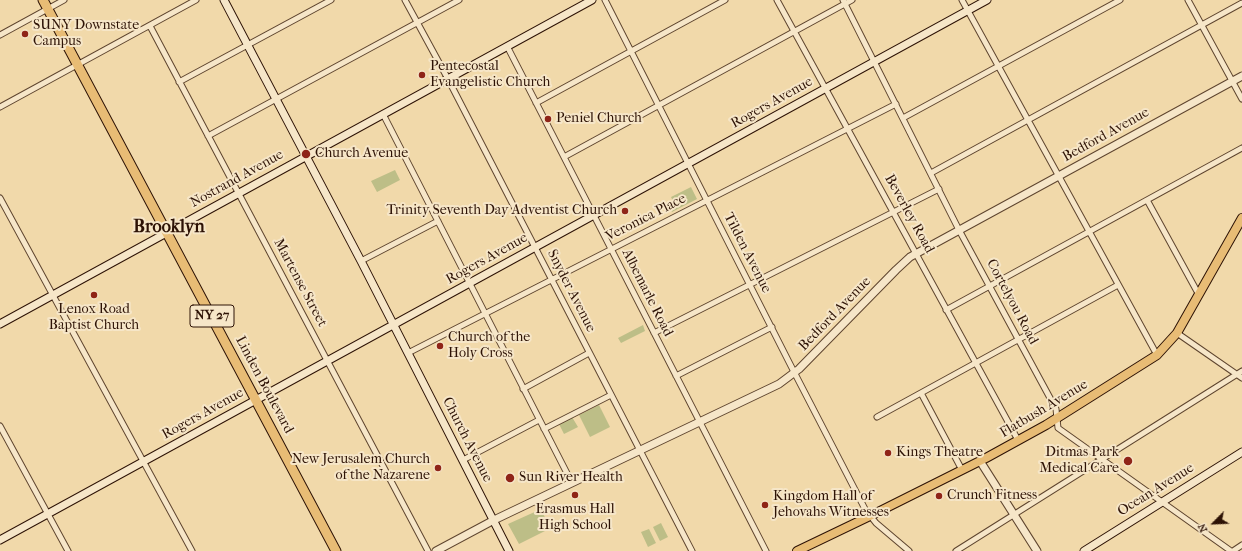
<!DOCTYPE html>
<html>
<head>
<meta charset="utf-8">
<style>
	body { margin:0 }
	#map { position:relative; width:1242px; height:551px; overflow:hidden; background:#f1d9aa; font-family:"IM FELL French Canon",serif }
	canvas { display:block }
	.north { position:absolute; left:1194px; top:503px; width:40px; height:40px; -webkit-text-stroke:3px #f6e6c8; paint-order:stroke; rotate:246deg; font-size:11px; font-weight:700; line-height:16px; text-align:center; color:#2d1205 }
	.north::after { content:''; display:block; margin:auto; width:14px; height:18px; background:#2d1205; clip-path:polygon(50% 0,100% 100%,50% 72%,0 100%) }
</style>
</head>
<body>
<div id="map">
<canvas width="1242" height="551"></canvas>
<div class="north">N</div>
</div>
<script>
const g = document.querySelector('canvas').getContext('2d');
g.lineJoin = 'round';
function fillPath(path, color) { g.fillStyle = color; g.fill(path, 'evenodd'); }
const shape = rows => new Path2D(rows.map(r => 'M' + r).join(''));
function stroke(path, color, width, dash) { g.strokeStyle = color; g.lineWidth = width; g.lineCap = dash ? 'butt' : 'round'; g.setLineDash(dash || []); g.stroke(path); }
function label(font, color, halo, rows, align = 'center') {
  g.font = font + ' "IM FELL French Canon",serif'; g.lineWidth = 4; g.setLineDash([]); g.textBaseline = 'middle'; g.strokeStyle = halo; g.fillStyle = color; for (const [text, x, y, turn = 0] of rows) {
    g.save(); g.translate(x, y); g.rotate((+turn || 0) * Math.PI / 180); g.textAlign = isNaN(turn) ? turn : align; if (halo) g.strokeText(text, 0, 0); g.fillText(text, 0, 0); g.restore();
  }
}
fillPath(shape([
	[395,170,400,180,377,192,371,181],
	[691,187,697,199,672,212,667,203,673,201,671,197],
	[643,325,645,331,621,343,618,338],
	[599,405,610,427,590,437,579,415],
	[572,417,578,427,564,434,559,424],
	[539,510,542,512,551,528,519,544,508,524],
	[661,523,668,537,660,541,653,527],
	[649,529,656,543,648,547,641,532]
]), '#bdbe87');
const minor = shape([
	[405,0,448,79,692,551],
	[605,0,791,366,865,509,876,523,909,551],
	[777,0,1018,440],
	[843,0,959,230,1056,409,1058,428,1231,551],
	[962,0,1157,355],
	[1188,0,1242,99],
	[150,26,428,551],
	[0,35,64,0],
	[507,46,766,551],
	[179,82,331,0],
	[536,103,725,0],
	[0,107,196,0],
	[383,114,572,483],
	[903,118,1120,0],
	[208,136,459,0],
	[564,157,852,0],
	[931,173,1242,3],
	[0,198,192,551],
	[1147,200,1199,295],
	[361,261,438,221],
	[946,310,1242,148],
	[654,333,939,189],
	[1177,333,1242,378],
	[408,353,896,104],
	[676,376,772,327],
	[523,389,589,353],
	[921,393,962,470],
	[877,417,1118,285],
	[0,426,68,551],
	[544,429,611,395],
	[463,460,539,420],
	[956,551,1242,371],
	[1233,551,1242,545]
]);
const tertiary = shape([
	[980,461,1037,551],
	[436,551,494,520,779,384,799,369,896,270,910,257,1242,76]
]);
const secondary = shape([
	[224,0,361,261,509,551],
	[0,324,592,0],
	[0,540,987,0],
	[1084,551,1242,452]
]);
const primary = shape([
	[797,551,870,516,986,458,1046,425,1157,355,1177,333,1242,218]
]);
const trunk = shape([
	[43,0,336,551]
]);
stroke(minor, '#5e442e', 7);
stroke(tertiary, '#5e442e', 9);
stroke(secondary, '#2d1205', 9);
stroke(primary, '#2d1205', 10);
stroke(trunk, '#2d1205', 11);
stroke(minor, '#f6e6c8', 5);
stroke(tertiary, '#f6e6c8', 7);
stroke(secondary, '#f6e6c8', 7);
stroke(primary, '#e8bc75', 8);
stroke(trunk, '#e8bc75', 9);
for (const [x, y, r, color] of [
	[25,34,4,"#8f2418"],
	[422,75,4,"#8f2418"],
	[548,119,4,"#8f2418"],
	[306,154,5,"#8f2418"],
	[625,211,4,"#8f2418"],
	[94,295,4,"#8f2418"],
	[440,346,4,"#8f2418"],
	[888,453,4,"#8f2418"],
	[1128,461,5,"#8f2418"],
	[438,468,4,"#8f2418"],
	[510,478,5,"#8f2418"],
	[575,495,4,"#8f2418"],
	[939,496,4,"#8f2418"],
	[765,505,4,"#8f2418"]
]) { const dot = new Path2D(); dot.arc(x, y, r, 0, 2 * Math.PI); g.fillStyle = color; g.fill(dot); stroke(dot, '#f6e6c8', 1.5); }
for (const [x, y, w] of [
	[212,316,44]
]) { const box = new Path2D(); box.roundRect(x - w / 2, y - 11, w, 22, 3); g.fillStyle = '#f6e6c8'; g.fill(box); stroke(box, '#2d1205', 1); }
label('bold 13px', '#2d1205', null, [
	["NY 27",212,316]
]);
label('14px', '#2d1205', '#f6e6c8', [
	["SUNY Downstate",33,26],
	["Campus",33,42],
	["Pentecostal",430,67],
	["Evangelistic Church",430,83],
	["Peniel Church",556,119],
	["Church Avenue",315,154],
	["Trinity Seventh Day Adventist Church",617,211,"right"],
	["Lenox Road",94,310,"center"],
	["Baptist Church",94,326,"center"],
	["Church of the",448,338],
	["Holy Cross",448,354],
	["Kings Theatre",896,453],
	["Ditmas Park",1119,453,"right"],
	["Medical Care",1119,469,"right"],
	["New Jerusalem Church",430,460,"right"],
	["of the Nazarene",430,476,"right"],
	["Sun River Health",519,478],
	["Crunch Fitness",947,496],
	["Kingdom Hall of",773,497],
	["Jehovahs Witnesses",773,513],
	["Erasmus Hall",575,510,"center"],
	["High School",575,526,"center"]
], 'left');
label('14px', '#2d1205', '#f6e6c8', [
	["Rogers Avenue",772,103,-29],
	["Bedford Avenue",1106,135,-29],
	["Nostrand Avenue",237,179,-29],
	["Beverley Road",909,214,61],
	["Veronica Place",646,218,-27],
	["Tilden Avenue",747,253,63],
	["Rogers Avenue",487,259,-29],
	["Martense Street",300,283,62],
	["Snyder Avenue",571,291,63],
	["Albemarle Road",647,293,63],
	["Cortelyou Road",1012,302,62],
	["Bedford Avenue",835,314,-46],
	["Linden Boulevard",264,385,62],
	["Flatbush Avenue",1044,409,-31],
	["Rogers Avenue",203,414,-29],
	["Church Avenue",467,440,63],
	["Ocean Avenue",1156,490,-32]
]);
label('bold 18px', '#2d1205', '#f6e6c8', [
	["Brooklyn",169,228]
]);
</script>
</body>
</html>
